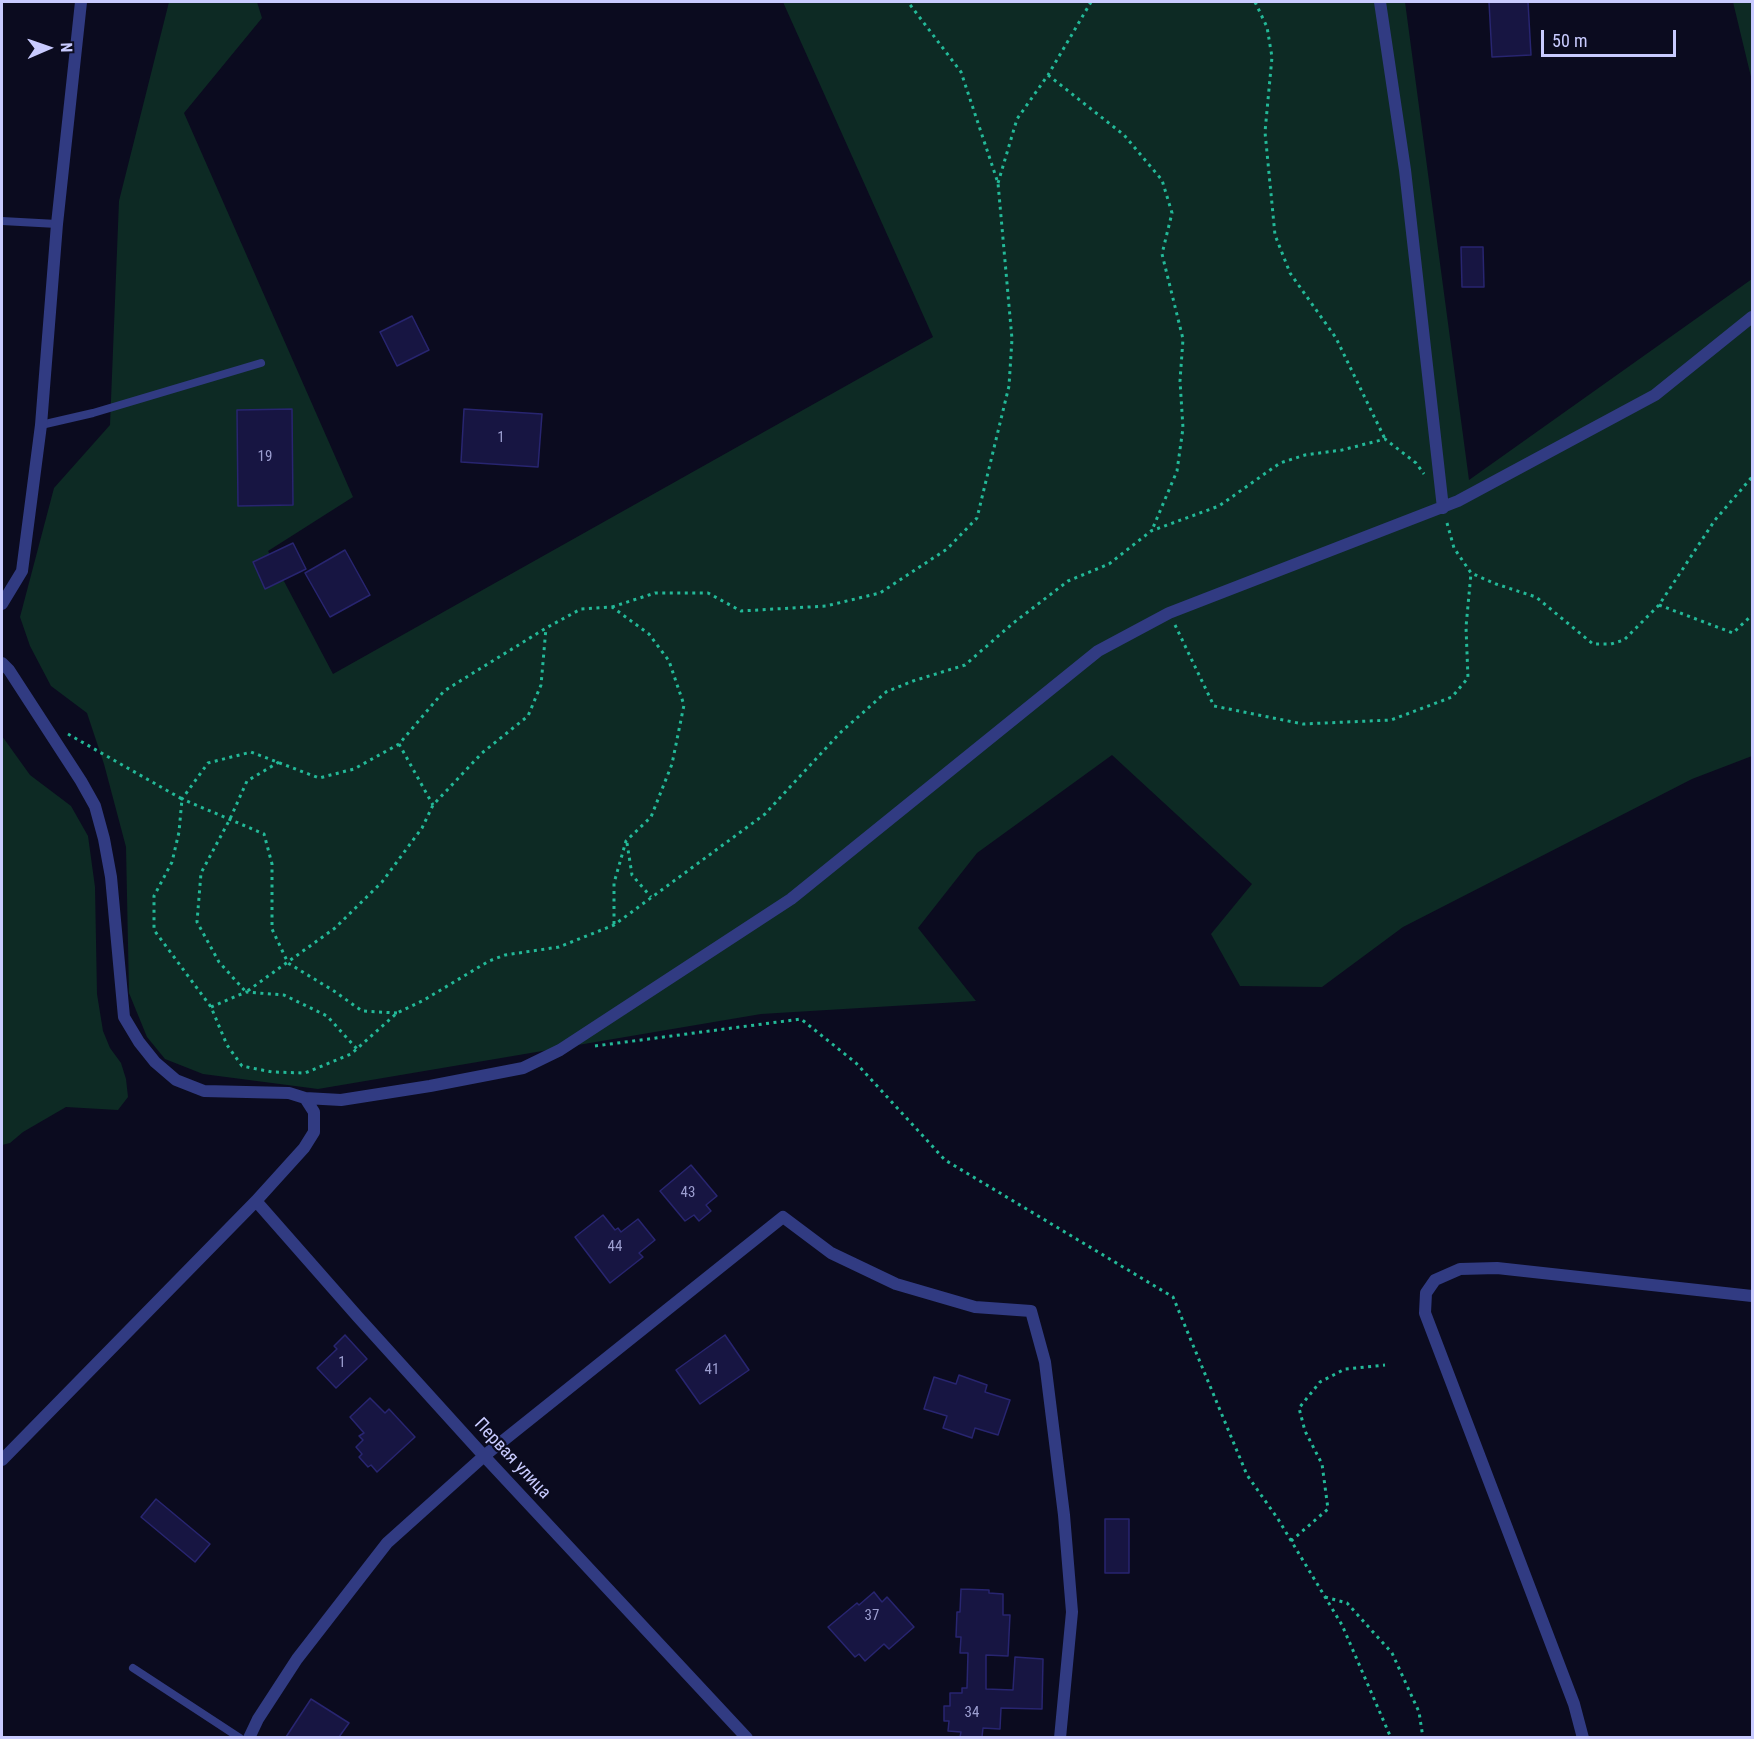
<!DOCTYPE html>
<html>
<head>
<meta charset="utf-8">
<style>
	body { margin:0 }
	#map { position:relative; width:1754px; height:1739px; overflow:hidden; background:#0b0b1f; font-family:"Roboto Condensed",sans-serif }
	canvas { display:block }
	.frame { position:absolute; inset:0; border:3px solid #c9cbff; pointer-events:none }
	.north { position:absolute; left:18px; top:18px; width:60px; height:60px; -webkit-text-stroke:4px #0b0b1f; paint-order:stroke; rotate:88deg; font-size:16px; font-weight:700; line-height:24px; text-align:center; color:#c9cbff }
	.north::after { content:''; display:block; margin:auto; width:21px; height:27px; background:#c9cbff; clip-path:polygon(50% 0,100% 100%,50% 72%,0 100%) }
	.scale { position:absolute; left:1541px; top:30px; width:135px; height:27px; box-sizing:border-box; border:3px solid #c9cbff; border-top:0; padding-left:8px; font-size:18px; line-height:21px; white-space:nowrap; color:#c9cbff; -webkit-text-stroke:4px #0b0b1f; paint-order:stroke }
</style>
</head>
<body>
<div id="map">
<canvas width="1754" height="1739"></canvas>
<div class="frame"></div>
<div class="north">N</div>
<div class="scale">50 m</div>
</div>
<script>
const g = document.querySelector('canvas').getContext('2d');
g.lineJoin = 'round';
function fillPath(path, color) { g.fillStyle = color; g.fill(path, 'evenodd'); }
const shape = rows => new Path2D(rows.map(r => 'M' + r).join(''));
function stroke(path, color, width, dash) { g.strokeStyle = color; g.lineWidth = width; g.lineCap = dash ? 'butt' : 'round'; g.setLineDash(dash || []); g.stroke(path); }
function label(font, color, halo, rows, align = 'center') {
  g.font = font + ' "Roboto Condensed",sans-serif'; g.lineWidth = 4.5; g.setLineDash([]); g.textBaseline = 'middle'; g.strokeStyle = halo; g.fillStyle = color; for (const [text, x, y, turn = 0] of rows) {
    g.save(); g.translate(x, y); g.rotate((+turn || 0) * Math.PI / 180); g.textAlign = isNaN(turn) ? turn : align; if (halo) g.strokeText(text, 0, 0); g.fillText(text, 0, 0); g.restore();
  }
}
fillPath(shape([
	[169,2,257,2,262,18,184,113,353,497,268,551,333,674,933,337,783,2,1405,2,1469,480,1752,279,1752,756,1692,779,1403,927,1322,987,1240,986,1211,934,1252,884,1112,755,977,853,918,928,976,1001,761,1014,318,1089,203,1074,165,1059,147,1037,129,993,126,847,104,764,87,713,51,686,30,646,20,617,54,488,110,425,119,201],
	[1733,2,1752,2,1752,81],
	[2,736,30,775,71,806,88,836,95,887,97,994,103,1031,110,1048,121,1063,126,1079,128,1097,118,1110,66,1107,23,1132,10,1143,2,1145]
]), '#0d2a24');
const building = shape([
	[1489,2,1528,2,1531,55,1492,57,1489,2],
	[1461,247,1483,247,1484,287,1462,287,1461,247],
	[412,316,429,350,397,366,380,332,412,316],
	[292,409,293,505,238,506,237,410,292,409],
	[464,409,542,414,538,467,461,462,464,409],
	[293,543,306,569,265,589,253,562,293,543],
	[345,550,370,595,330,617,305,573,345,550],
	[691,1165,717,1196,706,1205,711,1211,699,1221,694,1215,685,1221,660,1191,691,1165],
	[603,1215,615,1230,618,1228,621,1232,638,1219,655,1240,639,1253,643,1257,610,1283,575,1237,603,1215],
	[345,1335,367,1359,336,1388,317,1368,337,1349,334,1346,345,1335],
	[725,1335,749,1370,700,1404,676,1370,725,1335],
	[959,1375,987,1385,985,1392,1010,1400,998,1435,975,1428,972,1438,943,1428,947,1416,924,1409,934,1377,956,1384,959,1375],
	[370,1398,385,1413,389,1409,415,1437,377,1472,371,1465,368,1467,359,1457,362,1454,356,1447,363,1440,359,1436,364,1433,350,1417,370,1398],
	[156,1499,210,1544,195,1562,141,1517,156,1499],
	[1105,1519,1129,1519,1129,1573,1105,1573,1105,1519],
	[961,1589,989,1590,989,1593,1003,1594,1003,1615,1010,1615,1008,1656,986,1655,986,1689,1013,1690,1015,1657,1043,1659,1042,1709,1001,1708,1000,1729,983,1728,982,1737,960,1737,961,1732,948,1731,949,1721,944,1721,944,1706,950,1706,950,1693,962,1693,962,1688,967,1688,968,1653,960,1653,961,1637,956,1637,957,1612,960,1612,961,1589],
	[874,1592,882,1602,887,1597,914,1627,889,1649,884,1644,865,1661,859,1654,855,1657,828,1627,857,1603,859,1605,874,1592],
	[311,1699,349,1723,339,1737,286,1737,311,1699]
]);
fillPath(building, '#171542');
stroke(building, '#282570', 1.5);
stroke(shape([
	[1255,2,1267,27,1272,57,1265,132,1275,235,1290,273,1336,338,1385,439],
	[1048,75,1124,135,1162,180,1172,213,1162,254,1183,339,1180,381,1183,428,1177,471,1152,530],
	[998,183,1017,119,1048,75,1091,2],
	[1447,523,1454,548,1471,573,1496,584,1536,597,1593,644,1611,644,1624,640,1659,605,1715,520,1752,477],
	[1659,605,1733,633,1752,615],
	[612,607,655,593,708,593,741,611,826,606,880,593,947,549,977,518,1009,386,1012,339,998,183,961,72,908,2],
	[1175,625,1214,706,1303,724,1391,720,1452,697,1468,678,1466,627,1471,573],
	[68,734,182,799,179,832,172,862,154,896,154,930,211,1007,227,1045,242,1066,272,1072,305,1073,351,1054,397,1013,424,1000,489,961,505,955,559,947,614,925,765,814,840,733,886,692,913,681,965,665,1012,624,1068,581,1109,564,1151,531,1219,506,1280,463,1305,455,1342,450,1385,439,1416,463,1424,474],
	[399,744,433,805],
	[279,762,247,781,230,819,201,873,197,922,219,962,246,992,335,928,382,882,422,828,433,805,482,753,528,716,541,685,546,628],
	[627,843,632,875,651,897],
	[211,1007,246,992,284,995,327,1016,357,1049],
	[397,1013,362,1011,334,991,288,963,272,929,272,864,264,834,182,799,208,763,251,752,319,778,354,769,399,744,444,691,546,628,581,609,612,607,649,634,669,661,684,705,672,764,651,817,626,841,614,883,614,925],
	[595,1046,801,1019,856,1063,945,1160,1173,1297,1247,1475,1278,1519,1342,1625,1391,1738],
	[1291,1541,1328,1509,1322,1464,1305,1431,1299,1408,1320,1382,1345,1369,1385,1365],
	[1325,1597,1347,1603,1392,1653,1419,1712,1423,1738]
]), '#23b998', 3, [3, 4.5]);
stroke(shape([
	[2,221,57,224],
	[41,425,93,413,261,363],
	[133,1668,240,1738]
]), '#313b82', 8);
stroke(shape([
	[1380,2,1405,170,1443,508],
	[2,604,22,571,41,425,57,224,81,2],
	[2,663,9,670,81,781,95,806,104,839,111,877,124,1017,139,1042,155,1062,176,1080,204,1091,289,1093,305,1098,314,1112,314,1132,304,1148,256,1201,2,1460],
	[305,1098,341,1100,430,1086,523,1068,560,1050,791,899,1098,651,1169,613,1458,501,1655,395,1752,317],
	[256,1201,358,1317,484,1456,747,1738],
	[249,1738,258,1719,297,1659,387,1543,484,1456,783,1217,831,1253,896,1284,975,1307,1031,1311,1045,1362,1064,1515,1072,1612,1060,1738],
	[1583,1738,1574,1704,1425,1313,1426,1293,1435,1280,1460,1269,1497,1268,1752,1296]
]), '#313b82', 12);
label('15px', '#9c9ed0', null, [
	["1",501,438],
	["19",265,457],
	["43",688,1193],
	["44",615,1247],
	["1",342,1363],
	["41",712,1370],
	["37",872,1616],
	["34",972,1713]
]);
label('18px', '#c9cbff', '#0b0b1f', [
	["Первая улица",512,1459,47]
]);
</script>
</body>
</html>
